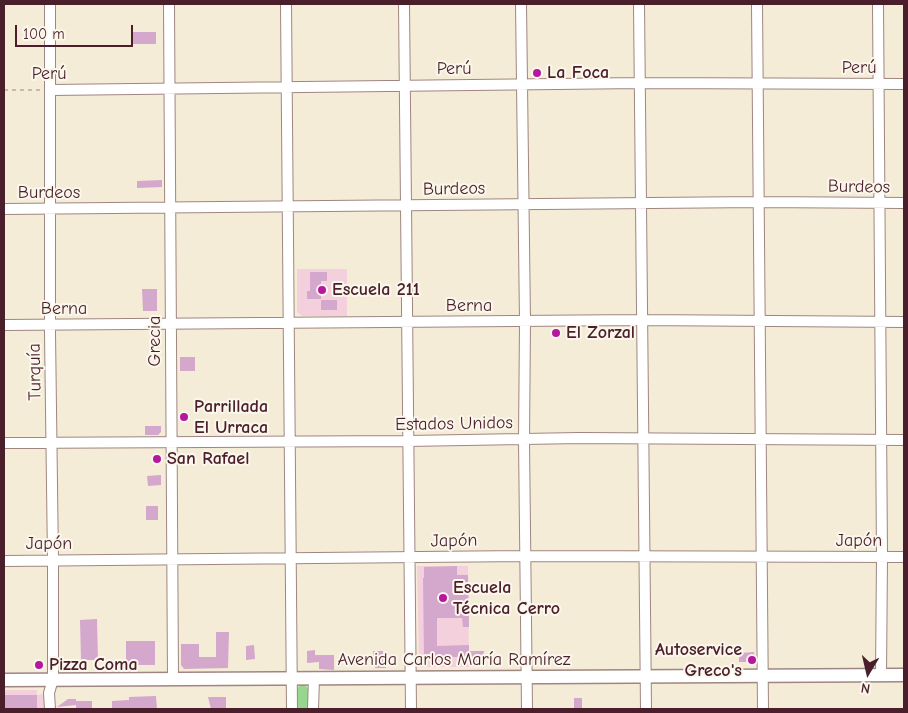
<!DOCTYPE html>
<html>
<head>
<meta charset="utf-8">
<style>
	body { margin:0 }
	#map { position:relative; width:908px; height:713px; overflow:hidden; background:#f4ecd7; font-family:"Comic Neue",sans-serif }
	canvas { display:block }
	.frame { position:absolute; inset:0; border:5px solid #4a1f2b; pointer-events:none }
	.north { position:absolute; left:843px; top:648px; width:50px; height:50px; -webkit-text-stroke:4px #fbf7ec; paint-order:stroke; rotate:189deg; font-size:14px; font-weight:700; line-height:20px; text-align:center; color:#4a1f2b }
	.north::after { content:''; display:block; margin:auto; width:18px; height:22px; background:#4a1f2b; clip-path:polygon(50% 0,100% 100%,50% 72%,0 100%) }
	.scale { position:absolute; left:15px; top:25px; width:118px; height:22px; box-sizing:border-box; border:2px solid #4a1f2b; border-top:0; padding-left:6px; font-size:15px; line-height:18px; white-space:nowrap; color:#4a1f2b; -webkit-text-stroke:4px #fbf7ec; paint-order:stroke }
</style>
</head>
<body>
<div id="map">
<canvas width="908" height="713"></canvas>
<div class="frame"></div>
<div class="north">N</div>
<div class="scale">100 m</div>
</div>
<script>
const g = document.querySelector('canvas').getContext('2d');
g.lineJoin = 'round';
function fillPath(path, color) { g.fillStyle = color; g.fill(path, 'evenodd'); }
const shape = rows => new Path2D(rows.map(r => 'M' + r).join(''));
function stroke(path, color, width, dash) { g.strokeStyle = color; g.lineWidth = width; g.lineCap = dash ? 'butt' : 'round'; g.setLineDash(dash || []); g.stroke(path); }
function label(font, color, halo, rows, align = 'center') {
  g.font = font + ' "Comic Neue",sans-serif'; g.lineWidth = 4; g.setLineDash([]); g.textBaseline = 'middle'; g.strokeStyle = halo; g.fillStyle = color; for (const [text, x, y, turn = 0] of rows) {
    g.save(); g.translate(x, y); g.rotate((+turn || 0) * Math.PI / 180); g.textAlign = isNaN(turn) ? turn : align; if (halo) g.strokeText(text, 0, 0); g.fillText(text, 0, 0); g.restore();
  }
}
fillPath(shape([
	[297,269,347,269,347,316,302,316,297,312],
	[417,566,468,566,469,667,419,667],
	[4,690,37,690,37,695,44,694,45,709,4,709]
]), '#f4cfdc');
fillPath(shape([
	[300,685,305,685,308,688,308,709,296,709,296,690]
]), '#96d78d');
fillPath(shape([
	[131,32,156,32,156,44,131,44],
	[162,180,162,187,137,188,137,181],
	[310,272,327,272,327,281,321,281,321,299,307,299,307,291,310,291],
	[142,289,157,289,157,311,143,311],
	[321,300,337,300,337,310,321,310],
	[180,357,195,357,195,371,180,371],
	[145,426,161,426,161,432,158,435,145,435],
	[161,475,161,485,148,486,147,476],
	[146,506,158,506,158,520,146,520],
	[457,566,457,575,468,575,469,627,463,627,462,618,437,618,437,646,469,645,469,651,484,651,482,664,472,663,472,657,424,657,423,578,424,578,424,567],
	[97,619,98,660,81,660,80,620],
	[216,632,229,632,228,668,184,669,181,665,181,644,199,644,199,657,216,657],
	[126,641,155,641,155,665,126,665],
	[254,645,255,659,246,660,246,646],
	[315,650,315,655,334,655,334,670,319,669,319,662,307,663,307,651],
	[373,651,383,651,383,657,386,657,386,668,375,668,375,657,373,657],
	[754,652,755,662,739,662,739,653],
	[4,695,37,695,37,709,4,709],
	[156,696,157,709,112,709,112,701,129,700,129,697],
	[208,697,226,697,226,709,211,709],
	[574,698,582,698,582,709,574,709],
	[68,699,76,699,76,701,92,701,92,709,76,709,76,705,57,707]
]), '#d4a7cc');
const minor = shape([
	[169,4,173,679],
	[286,4,292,709],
	[404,4,411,709],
	[521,4,525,322,524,440,527,709],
	[639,4,646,709],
	[757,4,763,709],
	[878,4,882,557,881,675],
	[51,90,640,83,904,84],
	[4,209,758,202,904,203],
	[4,325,642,320,904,322],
	[4,443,408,441,580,438,904,440],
	[4,561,525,556,904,557],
	[50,709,49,693,53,679,53,561,50,333,50,4],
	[313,709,314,678]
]);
const major = shape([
	[4,680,904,675]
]);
stroke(minor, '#9f8681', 12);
stroke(major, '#9f8681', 15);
stroke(shape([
	[4,90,40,90]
]), '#9f8681', 1, [4, 4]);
stroke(minor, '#fff', 10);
stroke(major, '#fff', 12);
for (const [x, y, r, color] of [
	[537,73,5,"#b5179e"],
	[322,290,5,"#b5179e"],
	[556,333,5,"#b5179e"],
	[184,417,5,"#b5179e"],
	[157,459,5,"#b5179e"],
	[443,598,5,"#b5179e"],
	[752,660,5,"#b5179e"],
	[39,665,5,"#b5179e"]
]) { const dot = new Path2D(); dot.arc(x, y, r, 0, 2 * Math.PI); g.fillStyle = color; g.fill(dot); stroke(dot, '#fbf7ec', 2); }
label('18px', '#4a1f2b', '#fbf7ec', [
	["Perú",859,68],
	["Perú",454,69],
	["Perú",49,74],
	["Burdeos",859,187,1],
	["Burdeos",454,189,-1],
	["Burdeos",49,193],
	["Berna",469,306],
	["Berna",64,309],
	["Grecia",155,341,-90],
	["Turquía",35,372,-91],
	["Estados Unidos",454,424,-1],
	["Japón",454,541,-1],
	["Japón",859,541],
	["Japón",49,544],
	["Avenida Carlos María Ramírez",454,660]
]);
label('bold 18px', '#4a1f2b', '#fbf7ec', [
	["La Foca",547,73],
	["Escuela 211",332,290],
	["El Zorzal",566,333],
	["Parrillada",194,407],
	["El Urraca",194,428],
	["San Rafael",167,459],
	["Escuela",453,588],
	["Técnica Cerro",453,609],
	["Autoservice",742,650,"right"],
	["Greco's",742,671,"right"],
	["Pizza Coma",49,665]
], 'left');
</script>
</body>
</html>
